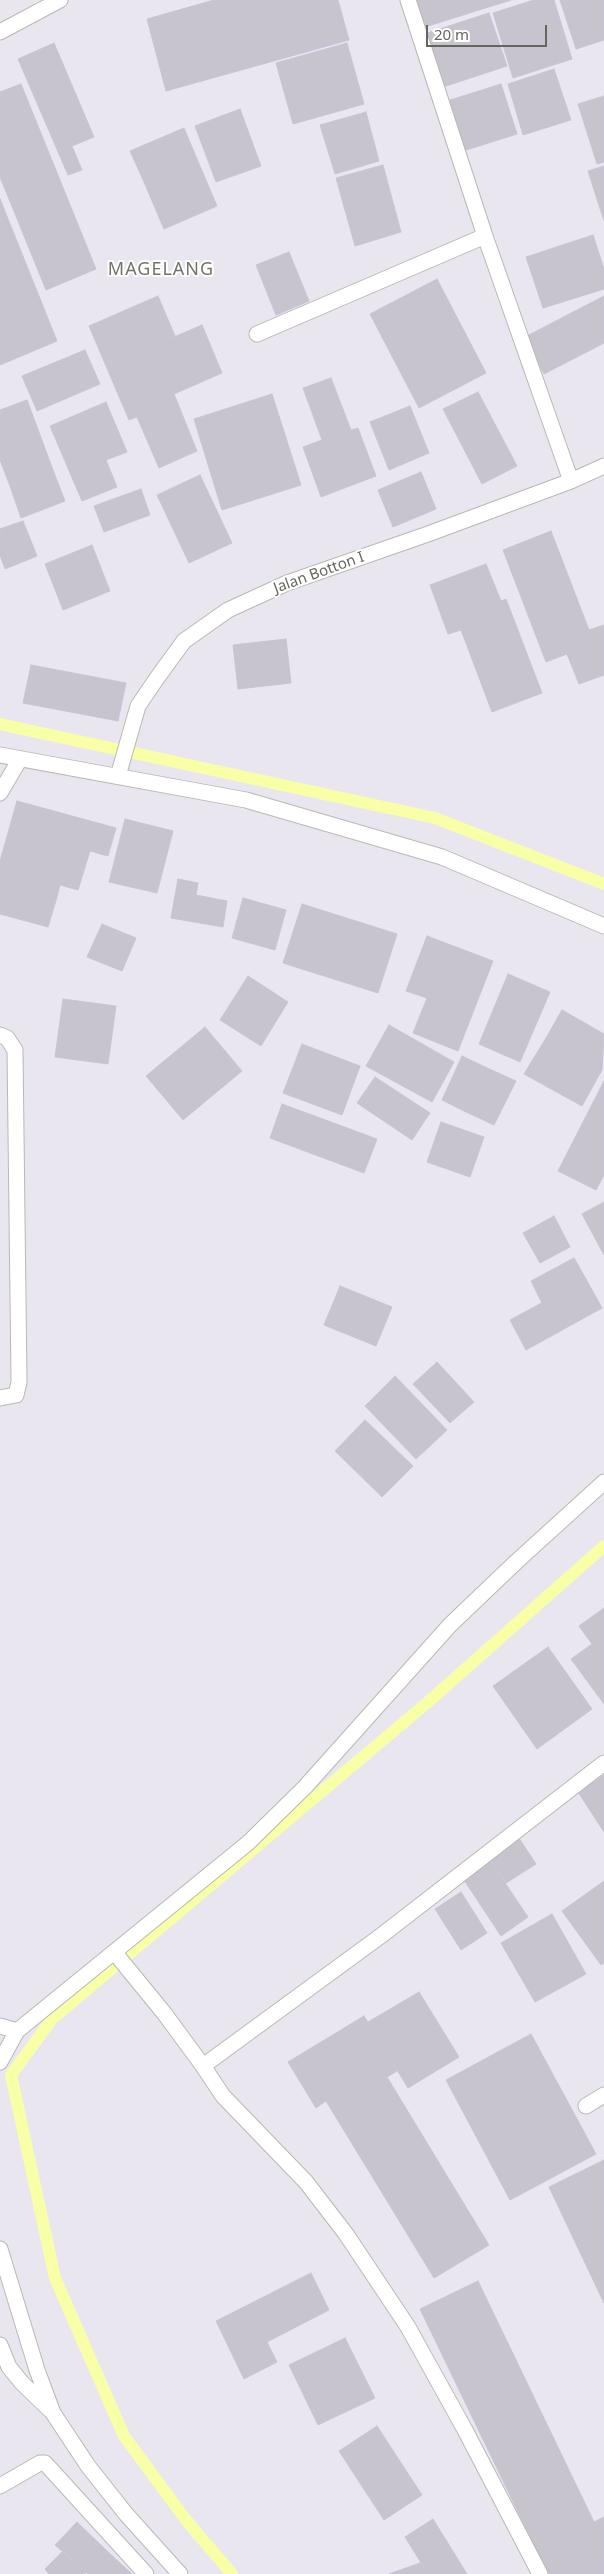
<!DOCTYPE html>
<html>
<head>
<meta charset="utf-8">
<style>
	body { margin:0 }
	#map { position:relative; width:604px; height:2574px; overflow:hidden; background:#eae6f0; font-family:"Noto Sans",sans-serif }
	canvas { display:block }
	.scale { position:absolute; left:426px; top:25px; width:121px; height:22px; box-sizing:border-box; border:2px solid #65675d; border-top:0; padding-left:6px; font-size:15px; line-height:18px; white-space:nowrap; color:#65675d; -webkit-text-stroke:4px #fff; paint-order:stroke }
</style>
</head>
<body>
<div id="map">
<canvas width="604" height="2574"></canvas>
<div class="scale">20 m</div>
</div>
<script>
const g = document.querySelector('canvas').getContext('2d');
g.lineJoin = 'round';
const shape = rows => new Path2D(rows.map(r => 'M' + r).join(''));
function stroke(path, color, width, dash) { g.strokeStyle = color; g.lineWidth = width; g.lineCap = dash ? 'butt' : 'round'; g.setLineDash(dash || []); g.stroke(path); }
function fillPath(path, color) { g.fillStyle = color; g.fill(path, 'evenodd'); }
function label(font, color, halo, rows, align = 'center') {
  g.font = font + ' "Noto Sans",sans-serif'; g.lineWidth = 4; g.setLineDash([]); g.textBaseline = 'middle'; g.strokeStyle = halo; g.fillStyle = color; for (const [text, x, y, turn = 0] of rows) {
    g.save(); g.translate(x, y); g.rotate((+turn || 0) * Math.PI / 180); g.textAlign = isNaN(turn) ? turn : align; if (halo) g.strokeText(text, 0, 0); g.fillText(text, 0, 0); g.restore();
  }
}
stroke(shape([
	[0,724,435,818,604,884],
	[232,2574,186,2520,124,2436,55,2278,11,2075,52,2019,428,1702,604,1546]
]), '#f9ffa7', 12);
const building = shape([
	[214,0,338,0,349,40,166,91,147,19,214,0],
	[416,0,511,0,425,27,416,0],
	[534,0,554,0,572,59,513,78,493,13,534,0],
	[560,0,604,0,604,40,576,49,560,0],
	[489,13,507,66,443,87,427,33,489,13],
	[54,43,94,137,72,146,82,170,68,175,18,59,54,43],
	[347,43,364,104,293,124,276,63,347,43],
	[554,69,571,120,523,135,508,84,554,69],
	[21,84,96,269,46,290,0,177,0,92,21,84],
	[501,84,517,134,463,151,447,101,501,84],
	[604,96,604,162,597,164,578,104,604,96],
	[240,109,261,166,216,182,195,126,240,109],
	[366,112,379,161,335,174,320,125,366,112],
	[184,128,197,159,144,182,130,151,184,128],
	[197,159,217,206,164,229,144,182,197,159],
	[383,165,401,232,355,246,336,178,383,165],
	[604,166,604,221,588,171,604,166],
	[0,199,57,341,0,365,0,199],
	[593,235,604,269,604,289,543,308,526,257,593,235],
	[289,252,309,301,276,315,256,265,289,252],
	[437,279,486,373,419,408,370,314,437,279],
	[158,296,175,336,106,366,89,326,158,296],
	[604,296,604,343,544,374,525,337,604,296],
	[202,325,222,373,174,394,197,451,159,468,137,417,129,420,106,366,202,325],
	[85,350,100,384,37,411,22,376,85,350],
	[331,378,351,430,358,428,376,476,321,497,303,447,322,440,303,388,331,378],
	[478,392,517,466,482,484,443,409,478,392],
	[272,394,301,485,222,510,194,419,272,394],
	[27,400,53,470,10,486,0,460,0,410,27,400],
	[106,402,127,452,106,460,117,487,82,501,50,426,106,402],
	[410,406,429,453,389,470,370,422,410,406],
	[53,470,65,501,21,518,10,486,53,470],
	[421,472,436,509,393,527,378,490,421,472],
	[200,475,232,543,189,563,157,495,200,475],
	[141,489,150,515,104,532,94,506,141,489],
	[23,521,37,556,5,569,0,555,0,529,23,521],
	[551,531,589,630,604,625,604,675,579,684,567,654,546,662,503,550,551,531],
	[92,545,110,591,63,610,45,564,92,545],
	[486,564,501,601,506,599,542,693,492,712,461,630,448,634,430,585,486,564],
	[286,639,291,683,238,689,233,645,286,639],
	[31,665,126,683,118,721,23,703,31,665],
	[17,801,116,828,108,856,90,851,78,890,60,885,57,897,0,881,0,861,17,801],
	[125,819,173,831,157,893,109,882,125,819],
	[178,879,198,883,196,895,227,901,223,927,171,918,178,879],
	[0,881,57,897,48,927,0,914,0,881],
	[243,898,286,910,275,950,232,938,243,898],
	[302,904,397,934,378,993,283,963,302,904],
	[102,924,136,938,122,971,87,957,102,924],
	[427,936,493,961,458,1051,413,1033,427,998,406,991,427,936],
	[508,974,550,992,520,1062,479,1044,508,974],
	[248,976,288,1002,261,1046,220,1020,248,976],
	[63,999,116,1006,108,1064,55,1057,63,999],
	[562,1010,604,1034,602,1070,546,1038,562,1010],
	[389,1025,454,1062,432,1102,366,1066,389,1025],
	[205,1027,242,1071,183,1120,146,1076,205,1027],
	[546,1038,602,1070,582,1106,524,1074,546,1038],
	[302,1044,360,1066,342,1115,283,1093,302,1044],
	[462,1056,485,1067,464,1111,442,1100,462,1056],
	[485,1067,516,1081,494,1125,464,1111,485,1067],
	[375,1077,430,1113,412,1140,357,1103,375,1077],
	[604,1081,604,1175,596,1190,558,1171,604,1081],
	[282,1104,377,1139,364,1173,270,1138,282,1104],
	[441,1122,484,1137,470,1177,427,1162,441,1122],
	[604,1202,604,1255,582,1214,604,1202],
	[554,1216,570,1247,540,1263,523,1233,554,1216],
	[574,1258,586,1279,542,1303,531,1281,574,1258],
	[586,1279,602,1308,526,1350,510,1320,586,1279],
	[340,1286,392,1307,376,1346,324,1325,340,1286],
	[437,1362,474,1402,450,1423,413,1384,437,1362],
	[395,1376,447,1430,416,1459,365,1406,395,1376],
	[365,1420,413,1466,382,1497,335,1451,365,1420],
	[604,1608,604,1704,571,1659,592,1644,579,1626,604,1608],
	[548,1647,592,1709,537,1749,493,1686,548,1647],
	[604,1775,604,1832,578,1792,604,1775],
	[517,1835,536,1864,506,1883,487,1855,517,1835],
	[489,1859,528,1917,501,1936,462,1877,489,1859],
	[604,1881,604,1963,601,1965,562,1911,604,1881],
	[461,1892,487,1933,461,1950,435,1909,461,1892],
	[552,1914,586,1974,535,2002,501,1943,552,1914],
	[419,1992,459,2057,408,2088,368,2022,419,1992],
	[364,2016,397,2071,387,2077,489,2245,434,2278,326,2101,316,2108,288,2062,364,2016],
	[531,2034,596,2154,510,2200,446,2080,531,2034],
	[604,2160,604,2303,549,2187,604,2160],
	[311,2273,329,2310,267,2342,277,2362,244,2379,216,2321,311,2273],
	[478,2281,594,2522,604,2517,604,2574,548,2574,420,2309,478,2281],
	[345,2338,375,2398,318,2425,289,2365,345,2338],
	[377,2426,422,2495,384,2520,339,2451,377,2426],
	[433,2519,467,2574,428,2574,405,2537,433,2519],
	[77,2522,106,2550,86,2572,55,2545,77,2522],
	[106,2550,132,2574,88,2574,86,2572,106,2550],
	[63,2551,86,2572,84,2574,49,2574,45,2569,63,2551],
	[420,2563,428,2574,389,2574,420,2563]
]);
fillPath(building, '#c7c4ce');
stroke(building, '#c9c3d6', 1);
const service = shape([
	[586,2106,604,2095]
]);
const minor = shape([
	[408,0,485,236,571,481],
	[0,32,60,0],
	[257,334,485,236],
	[118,776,138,706,157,678,184,641,228,610,287,583,428,534,571,481,604,466],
	[0,793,20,759],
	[0,1035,7,1038,15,1050,19,1382,16,1395,0,1398],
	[115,1953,164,2013,203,2066],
	[0,2026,17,2031],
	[0,2062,17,2031,248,1843,305,1787,450,1625,516,1562,604,1482],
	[0,2249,37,2370,53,2413,88,2466,126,2514,180,2574],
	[0,2345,9,2367,22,2383,50,2410],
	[0,2486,40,2463,45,2463,146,2574],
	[540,2574,465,2430,408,2327,346,2234,306,2182,223,2096,203,2066,382,1935,604,1763]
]);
const secondary = shape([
	[0,755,246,800,442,857,604,926]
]);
stroke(service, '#b7b9b1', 17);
stroke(minor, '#b7b9b1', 17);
stroke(secondary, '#b9bbb2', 17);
stroke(service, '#fff', 15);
stroke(minor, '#fff', 15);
stroke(secondary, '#fff', 15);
label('15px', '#65675d', '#fff', [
	["Jalan Botton I",319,573,-20]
]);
g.letterSpacing = '1px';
label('18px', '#737469', '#fff', [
	["MAGELANG",161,270]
]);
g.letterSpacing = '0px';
</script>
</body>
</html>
